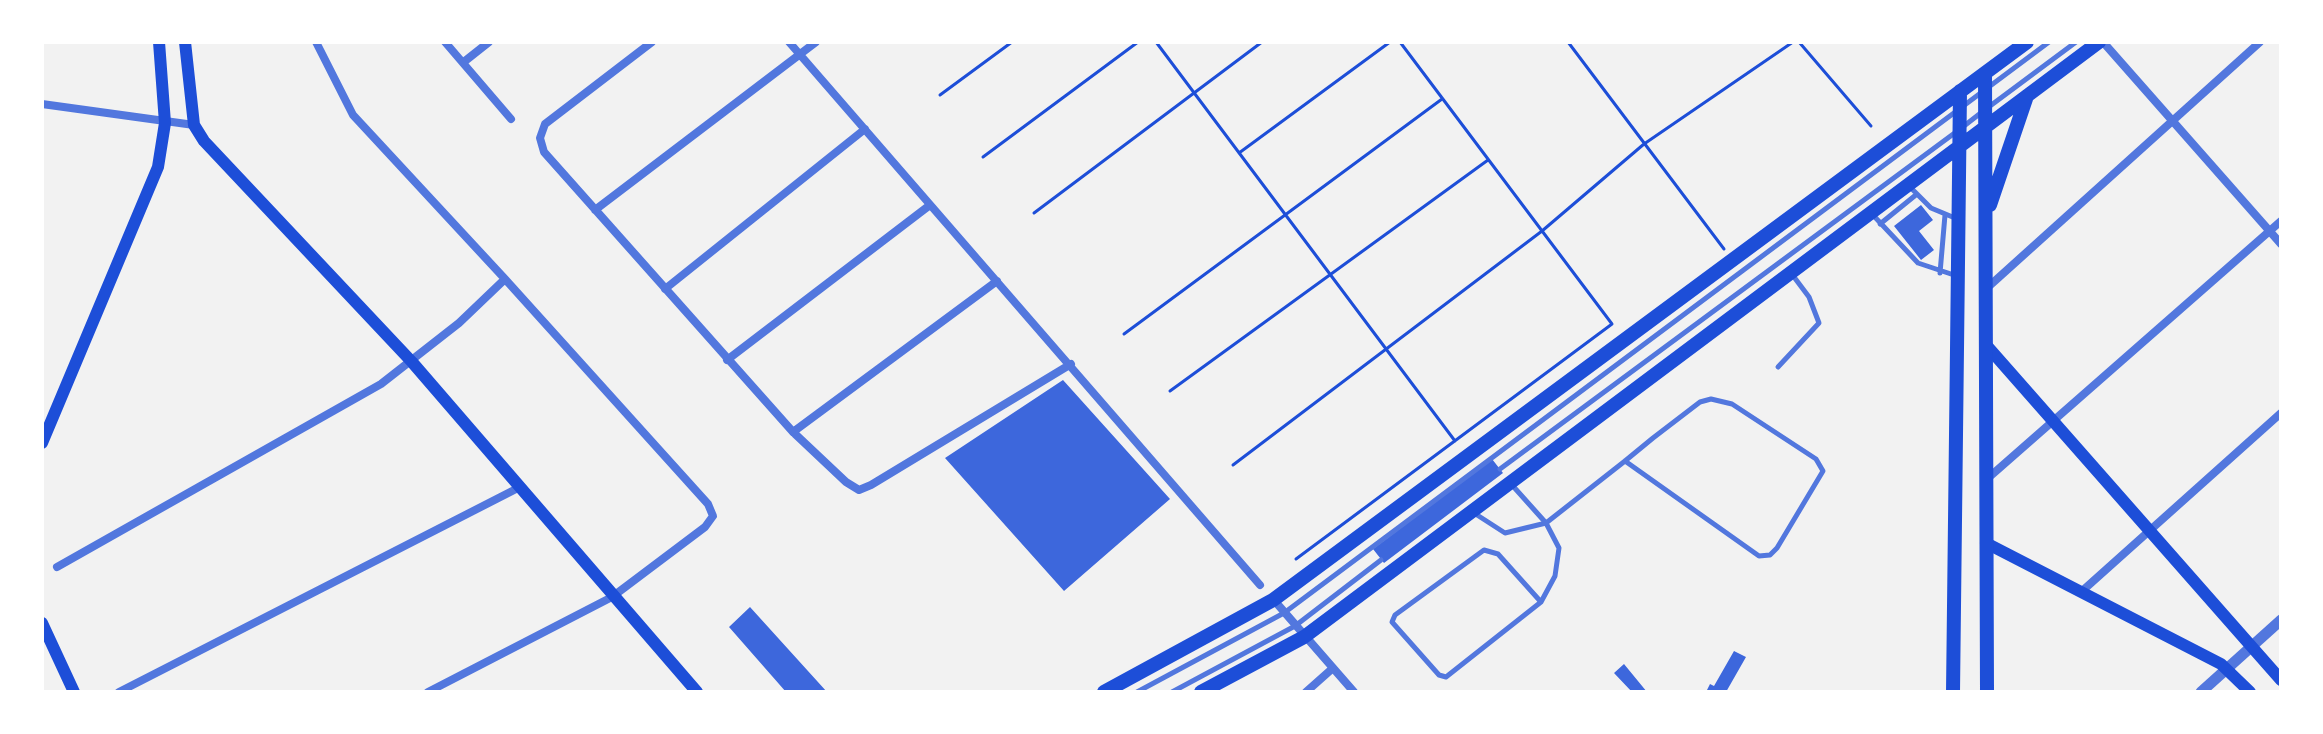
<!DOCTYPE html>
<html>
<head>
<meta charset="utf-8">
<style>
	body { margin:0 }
	#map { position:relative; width:2323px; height:734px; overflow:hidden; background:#f2f2f2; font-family:Commissioner,sans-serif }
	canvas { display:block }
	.frame { position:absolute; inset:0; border:44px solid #fff; pointer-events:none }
</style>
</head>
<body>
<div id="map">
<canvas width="2323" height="734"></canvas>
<div class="frame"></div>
</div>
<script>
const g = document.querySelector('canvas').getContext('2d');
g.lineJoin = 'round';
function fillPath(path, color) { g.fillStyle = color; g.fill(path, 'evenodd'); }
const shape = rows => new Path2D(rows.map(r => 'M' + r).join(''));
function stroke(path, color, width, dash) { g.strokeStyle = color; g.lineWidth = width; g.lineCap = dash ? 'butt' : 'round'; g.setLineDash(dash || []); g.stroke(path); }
fillPath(shape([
	[1921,205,1933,220,1919,231,1934,250,1921,260,1894,226],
	[1063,380,1170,499,1064,591,945,458],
	[1492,459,1503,473,1384,563,1373,549],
	[750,607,827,692,786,692,729,627],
	[1734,651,1746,657,1726,692,1706,692,1710,684,1714,686],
	[1624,664,1647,692,1632,692,1614,673]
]), '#3d67dc');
stroke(shape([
	[1156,42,1455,441],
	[1568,42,1724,249],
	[1799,42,1871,126],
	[940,95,1012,42],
	[1239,153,1390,42],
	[983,157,1138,42],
	[1034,213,1262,42],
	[1124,334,1442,99],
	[1170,391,1488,160],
	[1233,465,1542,231,1644,144,1793,42],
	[1296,559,1612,324,1400,42]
]), '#1d4ed8', 3);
stroke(shape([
	[1990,106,2076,42],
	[1964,126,1982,112],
	[1909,186,1931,208,1955,218],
	[1872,214,1918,263,1954,275],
	[1880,224,1917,194],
	[1940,273,1945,215],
	[1778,367,1819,323,1809,297,1791,273],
	[1500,469,1956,132],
	[1512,485,1546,523,1559,548,1555,576,1541,602,1446,677,1439,675,1392,622,1395,615,1484,550,1498,554,1541,602],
	[1474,513,1505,533,1546,523,1625,461,1653,438,1700,402,1711,399,1732,404,1816,459,1823,471,1777,548,1770,555,1759,556,1625,461],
	[1137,692,1284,613,2049,42],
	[1172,692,1295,626,1381,560]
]), '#5277de', 5);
stroke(shape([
	[316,42,353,115,505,279,708,504,713,516,705,527,612,597,428,692],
	[445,42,511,119],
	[652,42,545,124,540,138,544,152,793,432,846,482,859,490,871,485,1071,364],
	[789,42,1260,585],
	[2103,42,2281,244],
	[465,61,489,42],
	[42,104,194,125],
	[595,210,816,42],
	[1987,288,2260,42],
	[665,289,865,129],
	[727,360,930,205],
	[793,432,997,281],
	[1987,479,2281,221],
	[57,567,381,384,459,323,505,279],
	[2081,592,2281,413],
	[1273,599,1354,692],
	[119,692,520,487],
	[1306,692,1333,668]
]), '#5277de', 8);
stroke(shape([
	[2201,692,2281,620]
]), '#5277de', 11);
stroke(shape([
	[185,42,194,125,204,141,412,362,697,692],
	[1987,346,2281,680],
	[42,443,158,167,165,123,159,42],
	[1986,543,2221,664,2250,692],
	[42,623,74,692]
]), '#1d4ed8', 12);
stroke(shape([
	[1985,73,1987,692],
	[1990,205,2027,96],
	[1104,692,1273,600,2027,42],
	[1201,692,1304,637,2099,42],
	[1953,692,1960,91]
]), '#1d4ed8', 14);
</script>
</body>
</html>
